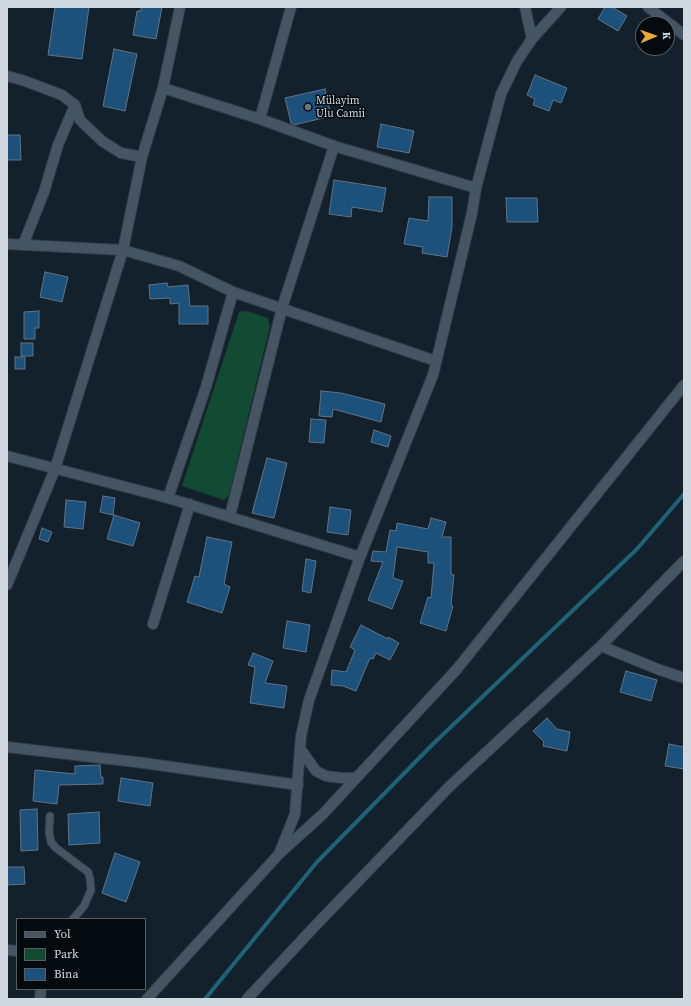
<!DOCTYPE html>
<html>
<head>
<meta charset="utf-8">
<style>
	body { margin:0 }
	#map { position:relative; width:691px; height:1006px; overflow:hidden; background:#13212d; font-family:"Source Serif 4",serif }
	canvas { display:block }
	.frame { position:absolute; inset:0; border:8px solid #d0d9e2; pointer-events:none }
	.legend { position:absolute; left:16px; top:918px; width:130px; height:72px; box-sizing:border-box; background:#050a0f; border:1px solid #565d63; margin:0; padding:5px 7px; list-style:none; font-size:12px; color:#d0d9e2 }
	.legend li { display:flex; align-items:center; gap:8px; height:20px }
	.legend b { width:20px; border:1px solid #565d63 }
	.north { position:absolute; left:635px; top:16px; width:40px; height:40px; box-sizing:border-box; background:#050a0f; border:1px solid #565d63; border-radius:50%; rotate:88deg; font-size:11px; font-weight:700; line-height:16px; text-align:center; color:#d0d9e2 }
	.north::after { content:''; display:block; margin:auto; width:14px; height:18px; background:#e8ab37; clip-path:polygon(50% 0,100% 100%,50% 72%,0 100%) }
</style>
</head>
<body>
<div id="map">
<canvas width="691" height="1006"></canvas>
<div class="frame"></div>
<ul class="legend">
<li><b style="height:5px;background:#465563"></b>Yol</li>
<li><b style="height:11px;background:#124a33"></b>Park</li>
<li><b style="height:11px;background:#1b517b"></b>Bina</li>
</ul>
<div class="north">K</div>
</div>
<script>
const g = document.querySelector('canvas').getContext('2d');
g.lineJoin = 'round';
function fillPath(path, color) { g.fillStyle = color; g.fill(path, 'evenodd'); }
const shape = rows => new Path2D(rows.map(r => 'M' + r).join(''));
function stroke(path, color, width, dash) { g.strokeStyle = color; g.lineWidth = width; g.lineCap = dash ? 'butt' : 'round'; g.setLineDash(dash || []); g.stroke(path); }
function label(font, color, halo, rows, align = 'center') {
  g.font = font + ' "Source Serif 4",serif'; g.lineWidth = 3; g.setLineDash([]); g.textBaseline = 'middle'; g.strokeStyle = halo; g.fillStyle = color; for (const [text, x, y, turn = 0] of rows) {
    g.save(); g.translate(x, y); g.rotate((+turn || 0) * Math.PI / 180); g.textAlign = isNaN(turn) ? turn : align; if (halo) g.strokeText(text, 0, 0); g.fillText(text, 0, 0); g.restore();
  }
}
fillPath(shape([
	[246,311,268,318,270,326,229,495,224,500,182,486,239,312]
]), '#124a33');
stroke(shape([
	[205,999,317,862,432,745,637,549,684,494]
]), '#1e6274', 4);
const building = shape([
	[55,7,89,7,82,59,48,55,55,7],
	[141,7,162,7,156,39,133,35,137,11,141,11,141,7],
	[605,7,612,7,627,16,618,31,598,19,605,7],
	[114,49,137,54,125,111,103,106,114,49],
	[535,75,567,88,561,103,553,100,549,111,533,105,535,99,527,95,535,75],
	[325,89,331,116,294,125,291,123,285,98,325,89],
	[381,124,414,131,409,153,377,147,381,124],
	[7,135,20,135,21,160,7,160,7,135],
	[334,180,386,188,382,212,352,207,351,217,329,214,334,180],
	[429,197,452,197,452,227,447,257,422,253,423,247,404,244,409,218,428,221,429,197],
	[506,198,537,198,538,222,507,222,506,198],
	[45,272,68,277,62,302,40,297,45,272],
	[167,283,168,287,188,285,190,306,208,306,208,324,179,324,179,303,170,304,170,298,150,299,149,285,167,283],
	[39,311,39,328,35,328,35,339,24,339,24,312,39,311],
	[21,343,33,343,33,356,21,356,21,343],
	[15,357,25,357,25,369,15,369,15,357],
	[321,391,341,393,385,404,381,422,333,409,332,417,319,416,321,391],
	[311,419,326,420,324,443,309,442,311,419],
	[374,430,391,436,388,447,371,442,374,430],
	[267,458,287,463,274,518,252,513,267,458],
	[103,496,115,498,113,515,100,512,103,496],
	[66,500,86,502,83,529,64,527,66,500],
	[330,507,351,510,348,535,327,532,330,507],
	[114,515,140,523,133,546,107,539,114,515],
	[431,518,446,522,442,537,451,537,451,574,454,575,451,605,453,606,446,631,420,623,428,597,431,598,434,563,428,563,428,552,397,547,393,578,403,581,392,609,368,600,383,562,371,561,373,551,386,552,390,530,396,531,397,523,428,529,431,518],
	[42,528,52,532,48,542,39,539,42,528],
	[207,537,232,542,224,584,230,587,222,613,187,602,195,576,199,577,207,537],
	[306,559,316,561,311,593,302,591,306,559],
	[287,621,310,625,306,652,283,648,287,621],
	[361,625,388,639,388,637,399,643,390,660,376,653,373,659,370,658,356,691,343,686,331,685,332,670,346,672,355,650,350,647,361,625],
	[253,653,273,661,265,683,287,686,284,708,250,703,255,667,248,665,253,653],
	[626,671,657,680,651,701,620,692,626,671],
	[547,718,557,729,570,732,567,751,543,746,544,742,533,731,547,718],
	[669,744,684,747,684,769,665,766,669,744],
	[100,765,101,777,103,777,103,784,59,785,57,804,33,801,35,770,75,774,75,766,100,765],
	[121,778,153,783,150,806,118,801,121,778],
	[37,809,38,850,21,851,20,810,37,809],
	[99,812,100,843,69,845,68,814,99,812],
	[115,853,140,862,126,902,102,893,115,853],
	[7,867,24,867,25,884,8,885,7,867]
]);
fillPath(building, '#1b517b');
stroke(building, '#637382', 1);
const lane = shape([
	[50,816,49,832,51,842,56,848,88,872,90,878,91,890,84,906,73,919]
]);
const street = shape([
	[525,7,532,39],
	[648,7,684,35],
	[7,76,22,80,62,95,75,105,80,120,102,141,121,153,142,157],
	[163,88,260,119,334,146,476,188],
	[260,119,291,7],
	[7,244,123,250,179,266,233,292,436,361],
	[23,245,44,192,58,145,75,105],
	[7,456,168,498,360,557],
	[168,498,206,387,233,292],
	[230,516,282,308,334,146],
	[7,585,55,469,123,250,142,157,163,88,180,7],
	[153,624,190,504],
	[601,646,660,670,684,678],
	[7,747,144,763,298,785],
	[301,750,316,771,326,776,342,778,356,778],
	[280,853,323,814,457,669,684,385],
	[7,950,17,951],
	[40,999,41,989],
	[147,999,279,854,295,814,301,736,309,700,360,557,433,375,472,213,476,188,501,94,517,61,532,39,561,7],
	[247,999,315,926,450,786,601,646,684,561]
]);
stroke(lane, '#333c46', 9);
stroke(street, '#333c46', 12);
stroke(lane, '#465563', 7);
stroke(street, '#465563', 10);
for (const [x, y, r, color] of [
	[308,107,4,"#6b7280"]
]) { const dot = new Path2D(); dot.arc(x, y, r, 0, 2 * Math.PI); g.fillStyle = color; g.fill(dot); stroke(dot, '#050a0f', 1.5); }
label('11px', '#d0d9e2', '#050a0f', [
	["Mülayim",316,101],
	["Ulu Camii",316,114]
], 'left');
</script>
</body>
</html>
